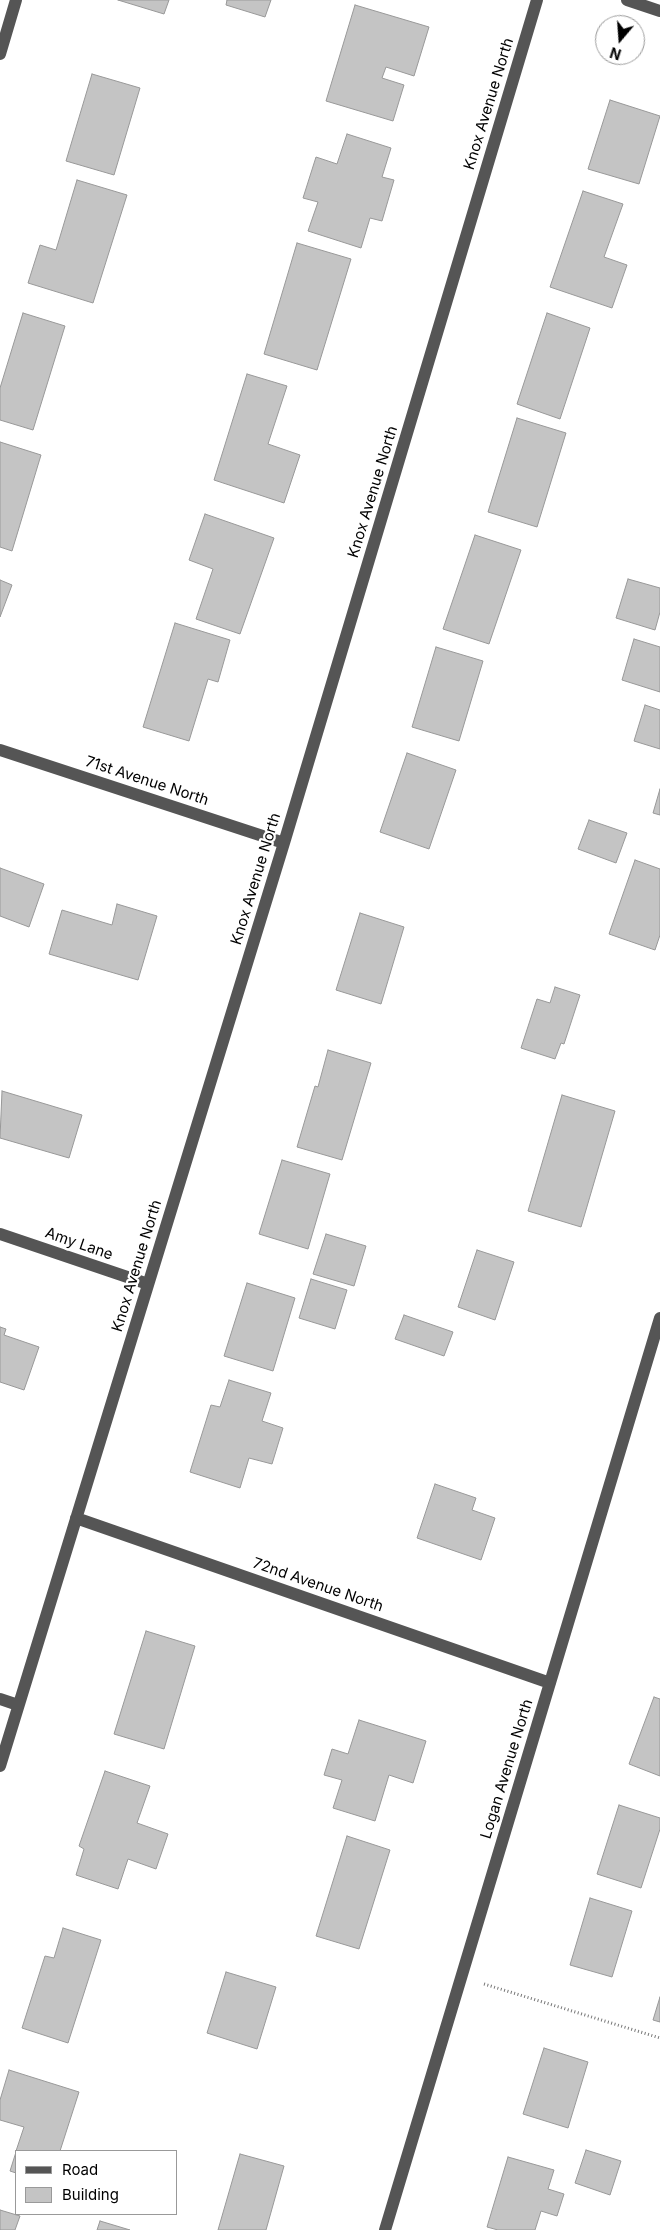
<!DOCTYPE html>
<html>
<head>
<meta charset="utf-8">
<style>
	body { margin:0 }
	#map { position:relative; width:660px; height:2230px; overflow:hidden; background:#fff; font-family:Inter,sans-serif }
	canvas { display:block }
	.legend { position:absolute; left:15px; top:2150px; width:162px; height:65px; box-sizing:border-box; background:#fff; border:1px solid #999; margin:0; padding:6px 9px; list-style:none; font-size:15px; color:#000 }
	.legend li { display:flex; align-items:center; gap:10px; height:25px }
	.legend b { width:25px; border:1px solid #999 }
	.north { position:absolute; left:595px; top:15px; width:50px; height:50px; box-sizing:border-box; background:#fff; border:1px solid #999; border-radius:50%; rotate:198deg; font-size:14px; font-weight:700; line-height:20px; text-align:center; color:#000 }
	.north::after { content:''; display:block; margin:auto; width:18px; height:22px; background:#000; clip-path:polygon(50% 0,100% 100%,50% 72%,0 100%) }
</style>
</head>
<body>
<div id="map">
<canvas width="660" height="2230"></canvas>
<ul class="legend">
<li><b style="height:6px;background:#555"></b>Road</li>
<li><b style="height:14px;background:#c4c4c4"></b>Building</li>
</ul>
<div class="north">N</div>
</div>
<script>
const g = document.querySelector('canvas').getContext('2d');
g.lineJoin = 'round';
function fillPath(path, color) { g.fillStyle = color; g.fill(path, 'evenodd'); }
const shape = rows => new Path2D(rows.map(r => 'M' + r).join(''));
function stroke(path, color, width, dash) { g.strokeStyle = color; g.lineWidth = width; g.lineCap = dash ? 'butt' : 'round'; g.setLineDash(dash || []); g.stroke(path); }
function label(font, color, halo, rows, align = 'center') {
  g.font = font + ' Inter,sans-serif'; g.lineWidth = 4.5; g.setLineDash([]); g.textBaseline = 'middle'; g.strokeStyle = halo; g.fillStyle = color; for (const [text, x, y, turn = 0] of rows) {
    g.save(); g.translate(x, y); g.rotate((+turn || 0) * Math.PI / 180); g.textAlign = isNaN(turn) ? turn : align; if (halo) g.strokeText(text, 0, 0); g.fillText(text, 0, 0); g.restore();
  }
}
const building = shape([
	[118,0,169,0,164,14,118,0],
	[227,0,271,0,265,17,226,5,227,0],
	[355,5,429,27,414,76,386,67,382,78,404,85,393,121,326,101,355,5],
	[92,74,140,88,114,175,66,161,92,74],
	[610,100,660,116,639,184,588,169,610,100],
	[347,134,391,148,382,177,394,180,382,221,370,218,361,248,308,231,318,202,303,198,316,157,337,164,347,134],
	[77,180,127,195,93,303,28,283,40,245,56,250,77,180],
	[583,191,623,204,604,257,627,265,612,308,550,287,583,191],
	[297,243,351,259,317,370,264,354,297,243],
	[23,313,65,326,33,430,0,420,0,388,23,313],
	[547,313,590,328,560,419,517,404,547,313],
	[247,374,287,386,268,444,300,455,284,503,214,480,247,374],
	[517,418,566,433,537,527,488,512,517,418],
	[0,442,41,455,12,551,0,547,0,442],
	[205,514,274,538,240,634,196,619,213,569,189,560,205,514],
	[475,535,521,550,489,644,443,629,475,535],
	[628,579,660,588,660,612,655,630,616,618,628,579],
	[0,580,12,585,0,617,0,580],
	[175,623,230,640,218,682,208,679,189,741,143,727,175,623],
	[634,639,660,647,660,692,622,680,634,639],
	[436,647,483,661,459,741,412,727,436,647],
	[645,705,660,710,660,749,634,741,645,705],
	[407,753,456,770,429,849,380,832,407,753],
	[660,789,660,815,653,813,660,789],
	[589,820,627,833,616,863,578,849,589,820],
	[635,860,660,869,660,935,655,950,609,934,635,860],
	[0,868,44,884,29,927,0,916,0,868],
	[117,904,157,916,138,980,49,954,62,910,112,925,117,904],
	[360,913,404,927,381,1004,336,990,360,913],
	[555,987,580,995,564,1044,561,1043,555,1059,521,1048,537,999,550,1003,555,987],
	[328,1050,371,1063,342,1160,297,1147,315,1086,318,1087,328,1050],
	[2,1091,82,1115,69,1158,0,1138,2,1091],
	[562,1095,615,1111,581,1227,528,1211,562,1095],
	[282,1160,330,1174,308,1249,259,1234,282,1160],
	[326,1234,366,1246,354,1286,313,1274,326,1234],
	[477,1250,514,1262,495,1320,458,1307,477,1250],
	[311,1279,347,1290,335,1329,299,1318,311,1279],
	[247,1283,295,1298,273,1371,224,1356,247,1283],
	[404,1315,453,1332,444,1356,395,1339,404,1315],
	[0,1327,6,1329,4,1335,39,1347,24,1390,0,1382,0,1327],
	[229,1380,271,1393,262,1421,283,1428,272,1464,249,1458,240,1488,190,1472,211,1405,220,1407,229,1380],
	[435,1484,476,1498,472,1510,495,1518,481,1560,417,1538,435,1484],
	[146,1631,195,1646,164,1749,114,1734,146,1631],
	[654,1697,660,1699,660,1776,629,1764,654,1697],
	[359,1720,426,1741,413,1783,389,1775,375,1821,333,1808,342,1780,324,1775,332,1749,348,1754,359,1720],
	[105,1771,150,1786,137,1823,168,1834,156,1869,128,1859,118,1889,76,1875,84,1849,79,1846,105,1771],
	[619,1805,660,1818,660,1829,641,1888,597,1874,619,1805],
	[347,1836,390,1850,359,1949,316,1936,347,1836],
	[590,1898,632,1911,612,1977,570,1965,590,1898],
	[63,1928,101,1940,68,2043,22,2028,45,1956,54,1958,63,1928],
	[226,1972,276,1987,257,2049,207,2033,226,1972],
	[660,1997,660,2022,653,2020,660,1997],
	[544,2048,588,2062,568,2128,523,2114,544,2048],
	[9,2070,79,2092,60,2151,16,2151,24,2127,0,2120,0,2100,9,2070],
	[586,2150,621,2161,610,2195,575,2183,586,2150],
	[16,2152,16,2173,10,2171,16,2152],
	[240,2154,284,2166,266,2230,218,2230,240,2154],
	[508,2157,554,2170,548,2189,564,2194,557,2216,541,2211,535,2230,498,2230,487,2227,508,2157],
	[0,2210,20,2216,15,2230,0,2230,0,2210],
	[100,2221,130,2230,97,2230,100,2221]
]);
fillPath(building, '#c4c4c4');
stroke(building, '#999', 1);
stroke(shape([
	[484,1984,660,2038]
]), '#777', 3, [1, 2.5]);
stroke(shape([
	[627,0,660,11],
	[0,54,16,0],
	[0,750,284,843],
	[0,1234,148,1284],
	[76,1518,550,1683],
	[0,1699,18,1705],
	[0,1766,284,843,537,0],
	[385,2230,660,1318]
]), '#555', 12);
label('15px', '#000', '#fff', [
	["Knox Avenue North",489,104,-73],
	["Knox Avenue North",373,492,-73],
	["71st Avenue North",147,781,18],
	["Knox Avenue North",256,879,-73],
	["Amy Lane",79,1244,19],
	["Knox Avenue North",137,1266,-73],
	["72nd Avenue North",318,1585,19],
	["Logan Avenue North",507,1769,-73]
]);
</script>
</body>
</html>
